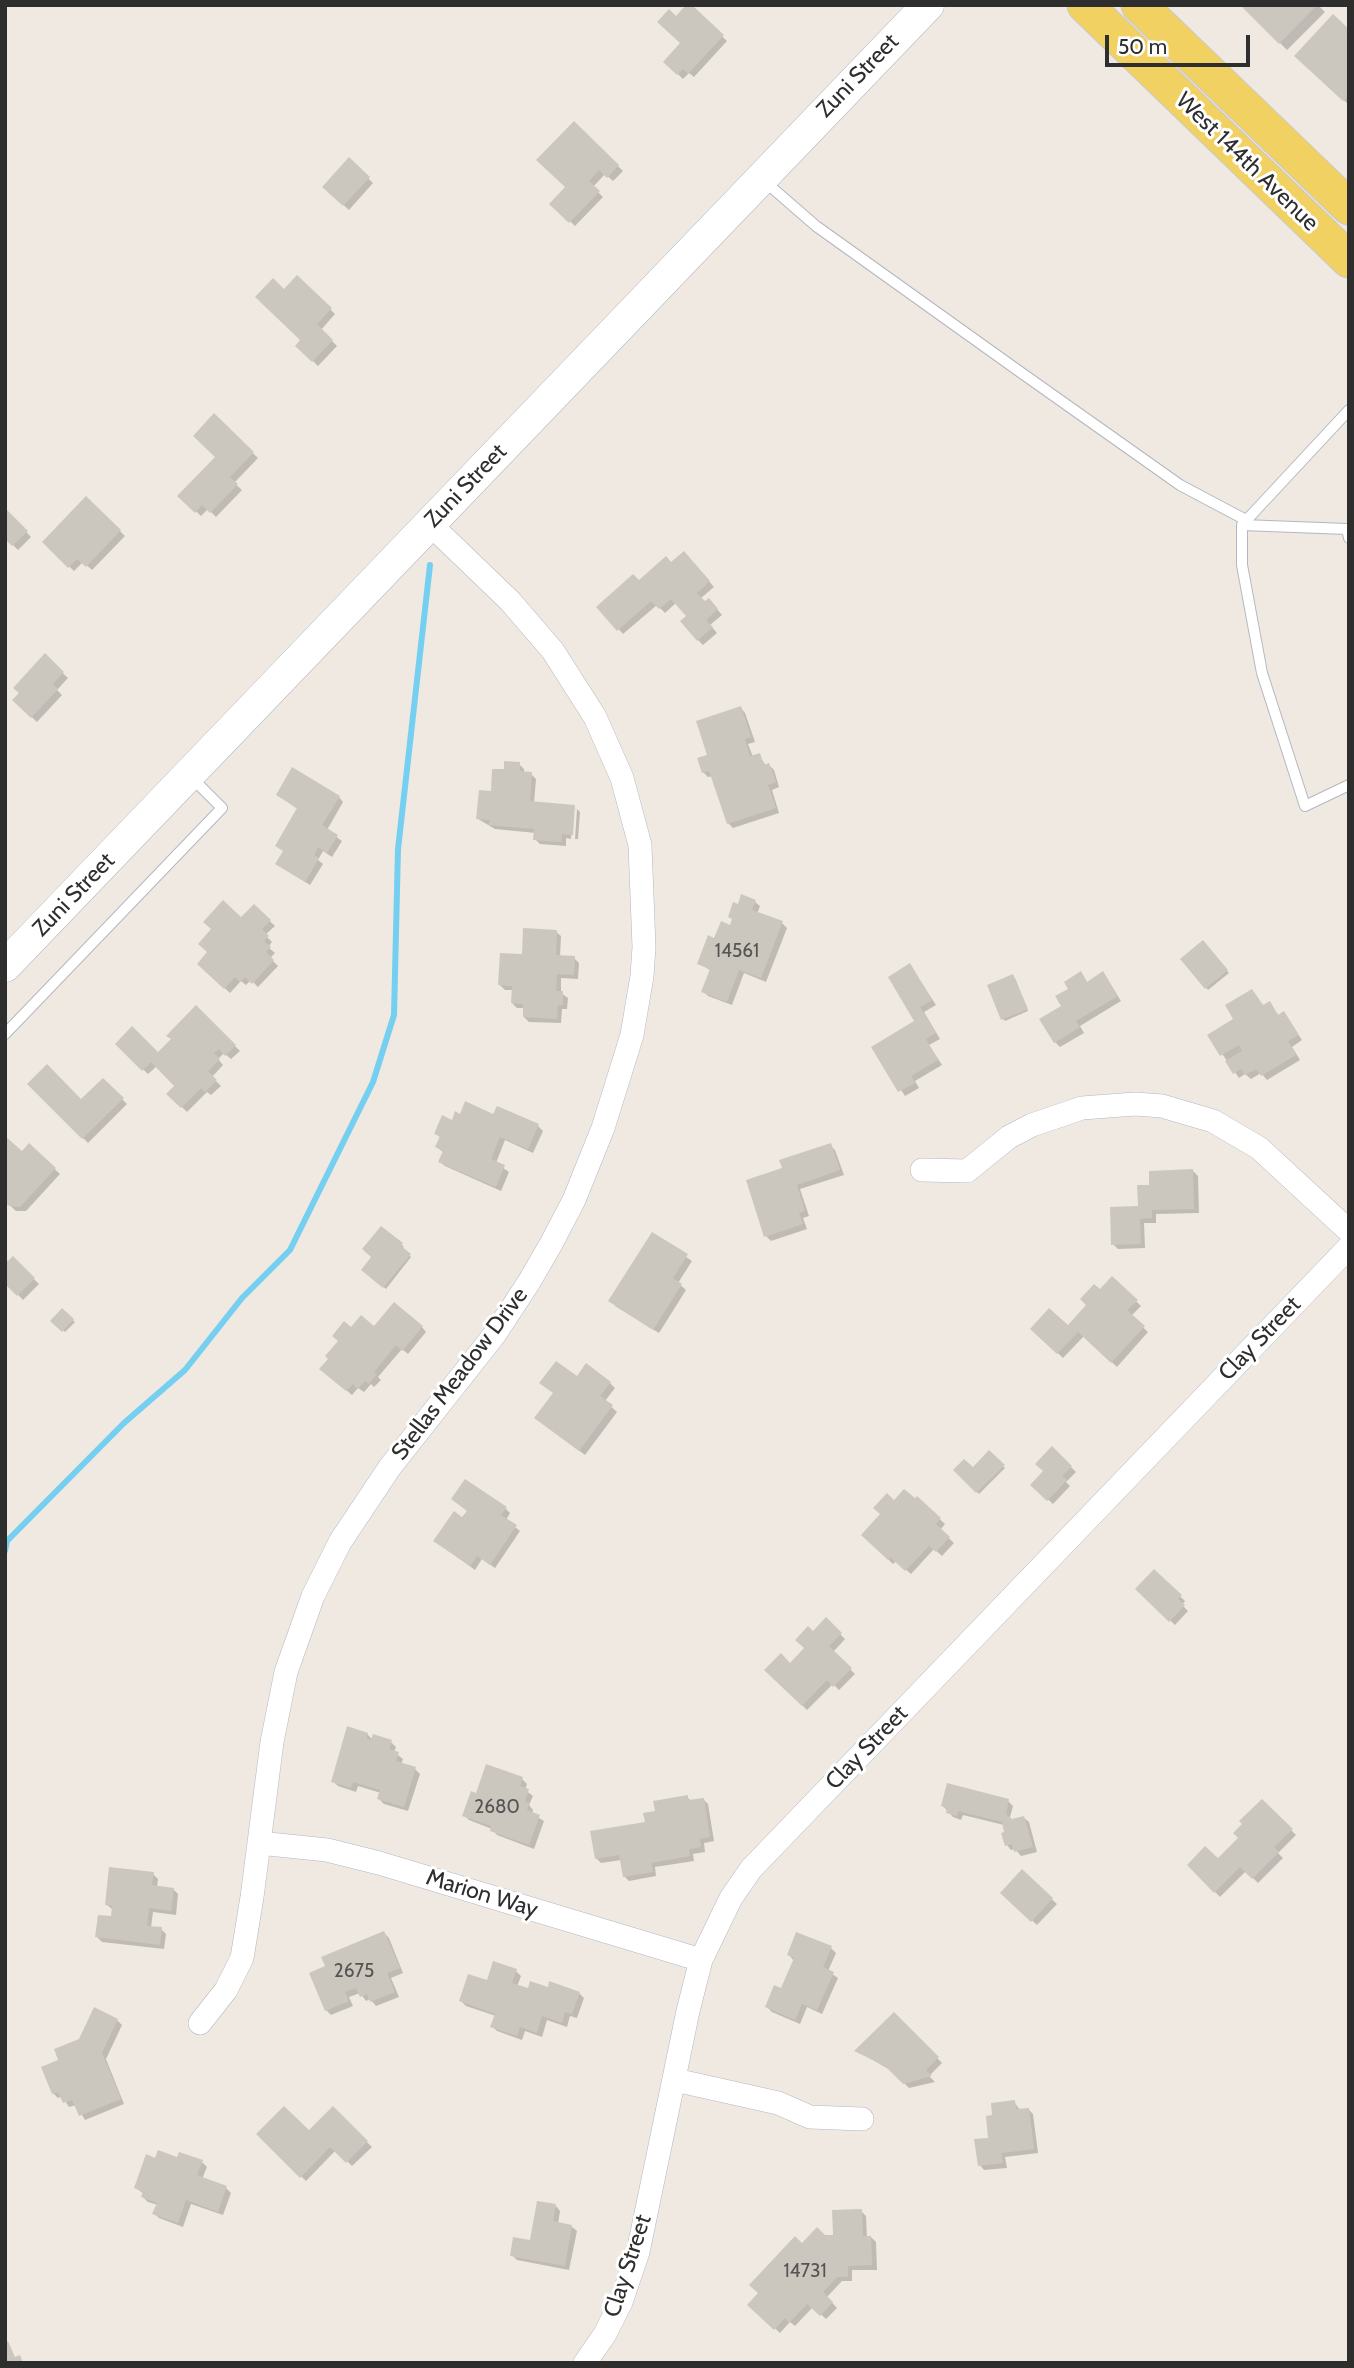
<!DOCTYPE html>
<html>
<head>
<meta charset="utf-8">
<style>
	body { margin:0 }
	#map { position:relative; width:1354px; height:2368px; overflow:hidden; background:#efe9e1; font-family:Cabin,sans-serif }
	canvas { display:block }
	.frame { position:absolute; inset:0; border:7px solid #2e2e2e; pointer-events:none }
	.scale { position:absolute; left:1105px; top:35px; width:145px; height:32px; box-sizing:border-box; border:4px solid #2e2e2e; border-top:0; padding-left:9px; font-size:21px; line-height:24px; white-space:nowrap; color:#2e2e2e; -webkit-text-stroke:5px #fff; paint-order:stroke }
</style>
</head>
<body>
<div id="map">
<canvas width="1354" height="2368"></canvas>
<div class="frame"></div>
<div class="scale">50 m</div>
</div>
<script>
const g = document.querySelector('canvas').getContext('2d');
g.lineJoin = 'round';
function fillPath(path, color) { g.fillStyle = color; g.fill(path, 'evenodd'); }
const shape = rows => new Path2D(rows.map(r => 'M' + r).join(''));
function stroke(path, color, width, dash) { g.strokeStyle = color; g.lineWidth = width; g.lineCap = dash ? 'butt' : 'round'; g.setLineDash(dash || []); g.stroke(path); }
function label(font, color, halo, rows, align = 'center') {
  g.font = font + ' Cabin,sans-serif'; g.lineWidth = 6; g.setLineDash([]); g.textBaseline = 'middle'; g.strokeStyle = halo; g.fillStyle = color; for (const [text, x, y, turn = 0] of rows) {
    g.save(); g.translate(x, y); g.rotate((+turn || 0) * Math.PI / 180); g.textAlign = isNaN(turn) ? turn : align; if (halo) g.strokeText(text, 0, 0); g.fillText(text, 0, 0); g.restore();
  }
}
fillPath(shape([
	[689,5,727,41,694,77,689,73,683,79,665,62,683,43,676,18],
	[1242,5,1318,5,1325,12,1287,50],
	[1333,17,1349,31,1349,105,1304,63],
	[574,123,623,171,613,181,605,174,593,187,603,197,575,226,552,204,568,187],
	[349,160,373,183,349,210,324,187],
	[297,278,335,314,321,330,337,346,318,366,298,346,303,340,284,291],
	[214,416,258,458,234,483,242,490,216,517,208,509,201,516,180,496,217,457],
	[86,498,125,536,92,570,83,562,74,571,44,542],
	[5,510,31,537,18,550,5,537],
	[689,558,714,587,701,598,705,603,709,600,722,615,710,625,717,633,703,645,698,640,689,616,677,602,665,613,657,605,623,634,598,607,672,564],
	[45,656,68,678,57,690,62,695,37,722,14,700],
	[741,708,745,713,755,742,748,744,753,757,759,755,766,766,769,765,774,770,779,787,772,790,779,813,733,828,728,823,713,776,708,777,703,772,710,756],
	[519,764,524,769,524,773,531,774,536,779,534,803,577,809,573,809,571,839,566,838,566,846,540,844,535,839,536,833,495,829,478,819,505,771],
	[278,795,339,797,343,802,327,830,342,841,332,857,323,851,318,860,323,864,310,885,277,864,285,852,299,810],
	[577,809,580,812,578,839,575,839],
	[755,902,760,906,757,914,782,923,787,928,766,982,744,973,732,1005,708,996,703,991,711,971,699,963,715,940,731,927,739,906],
	[254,906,275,926,265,935,272,942,268,947,275,953,270,958,278,966,258,987,251,980,246,985,241,981,230,993,199,964],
	[556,932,561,936,560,957,574,958,579,963,578,979,561,978,561,993,568,998,567,1009,562,1009,561,1023,529,1022,524,1017,525,1008,517,1008,512,1003,513,990,505,990,500,985,524,956],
	[1203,942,1229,973,1208,990,1182,959],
	[910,965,936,1005,924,1012,940,1039,929,1045,942,1065,915,1081,919,1088,905,1096,874,1047,917,1022],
	[1080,973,1088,983,1103,973,1121,1001,1080,1026,1084,1033,1060,1047,1055,1042,1063,1007,1070,989],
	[1015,978,1028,1011,1005,1021,1003,1019],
	[1252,991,1264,1007,1269,1003,1279,1016,1284,1013,1302,1040,1292,1047,1300,1060,1267,1080,1261,1073,1251,1079,1245,1074,1239,1078,1209,1035,1235,1019],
	[196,1008,240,1051,231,1059,224,1053,218,1059,223,1065,212,1077,221,1086,211,1095,207,1092,187,1112,169,1094,177,1086,157,1066,148,1074,117,1044,158,1055,173,1040],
	[103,1080,127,1104,88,1143,30,1084,81,1101],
	[461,1116,494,1116,538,1126,543,1131,533,1153,505,1140,496,1163,509,1172,501,1191,445,1166,440,1162,444,1153,437,1147,441,1138,436,1134],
	[29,1145,60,1174,26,1211,16,1211,5,1201,22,1154],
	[830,1145,835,1150,844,1175,800,1189,809,1216,803,1218,807,1229,771,1241,766,1236,784,1169],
	[1193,1171,1198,1176,1199,1213,1156,1214,1156,1223,1144,1223,1145,1248,1118,1249,1113,1244,1139,1208,1151,1187],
	[382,1228,404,1247,402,1249,411,1257,386,1289,363,1270,374,1257],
	[652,1234,692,1261,678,1283,686,1290,659,1333,615,1306],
	[13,1259,39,1284,23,1300,8,1284,5,1287,5,1261,8,1264],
	[1112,1278,1141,1306,1131,1316,1148,1332,1117,1367,1084,1336,1063,1358,1032,1329,1068,1328],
	[62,1311,75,1322,65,1332,53,1321],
	[422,1327,426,1332,408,1354,402,1349,378,1377,381,1380,374,1387,371,1384,364,1392,358,1388,352,1395,327,1374,340,1341,351,1330],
	[577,1379,610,1383,615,1388,605,1401,617,1412,585,1455,542,1423,555,1394],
	[1052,1449,1076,1472,1066,1482,1070,1486,1053,1504,1032,1485,1045,1471],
	[989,1453,1005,1468,979,1494,956,1470,973,1470],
	[917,1498,945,1524,940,1530,954,1543,942,1556,934,1549,911,1574,896,1561,893,1564,863,1535,894,1502,915,1501],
	[505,1508,510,1513,506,1520,520,1531,495,1568,482,1559,475,1570,435,1541,463,1520],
	[1154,1571,1185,1601,1182,1605,1188,1611,1175,1625,1137,1589],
	[826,1620,845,1639,833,1652,855,1674,839,1690,833,1684,807,1710,767,1670,790,1665,806,1648,813,1633],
	[367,1734,373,1740,391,1742,396,1747,394,1752,403,1759,401,1765,415,1769,420,1774,408,1811,384,1804,379,1799,381,1793,358,1786,356,1792,338,1786,333,1781],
	[522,1779,527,1784,525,1790,533,1796,529,1805,533,1810,532,1814,544,1821,534,1849,497,1835,492,1829,469,1820,464,1815,477,1795],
	[687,1797,691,1801,703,1799,708,1804,714,1841,704,1843,705,1852,693,1854,694,1861,655,1867,656,1876,629,1881,624,1876,621,1860,601,1863,596,1858,647,1823,657,1813],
	[1008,1801,1013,1806,1009,1821,1024,1818,1029,1822,1037,1852,1021,1856,1015,1849,1011,1850,1007,1845,1004,1825,963,1815,961,1820,953,1817,943,1806],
	[1262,1801,1296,1835,1278,1853,1283,1858,1258,1883,1246,1871,1220,1897,1189,1865,1218,1861,1240,1838,1244,1824],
	[1022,1872,1057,1904,1037,1925,1003,1893],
	[153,1874,158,1879,157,1888,173,1889,178,1894,176,1915,153,1912,151,1928,161,1929,166,1934,164,1949,102,1942,97,1937,112,1918,112,1909,107,1905],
	[384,1933,389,1938,403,1973,391,1978,399,1997,376,2006,370,1999,366,2001,360,1993,349,1997,353,2006,331,2015,326,2010],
	[831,1948,836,1953,828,1971,838,1978,822,2014,807,2007,800,2024,772,2012,767,2007,782,1990,794,1961,789,1955],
	[516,1971,521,1976,517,1987,529,1991,549,1989,579,1993,584,1998,577,2018,570,2016,567,2027,547,2020,542,2037,525,2031,522,2040,497,2031,492,2026,496,2016,466,2006,461,2001,488,1982],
	[894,2014,942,2063,929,2076,935,2082,909,2088,892,2071,857,2051],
	[117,2020,122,2025,106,2059,124,2104,85,2120,76,2105,69,2107,62,2096,58,2098,53,2093,61,2061,80,2040],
	[1014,2102,1020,2110,1028,2109,1033,2114,1038,2153,1005,2157,1007,2168,984,2170,980,2165,990,2139,994,2117],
	[333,2109,372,2147,352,2166,336,2150,306,2181,258,2134,309,2133],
	[178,2159,202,2162,207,2167,202,2179,226,2188,231,2193,223,2215,191,2204,183,2227,159,2218,154,2213,158,2205,148,2202,143,2197,144,2194,136,2188,156,2160],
	[556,2206,560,2211,558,2224,572,2227,577,2231,569,2270,517,2260,512,2255,531,2242],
	[861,2211,866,2216,867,2238,871,2237,876,2242,877,2270,852,2270,852,2281,842,2281,827,2297,837,2308,826,2319,813,2307,795,2326,790,2322,780,2333,750,2305,802,2245,824,2237,835,2236]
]), '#0003');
stroke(shape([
	[5,1551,7,1541,124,1423,185,1370,242,1298,290,1250,373,1082,394,1015,398,849,430,565]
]), '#75cff0', 6);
fillPath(shape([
	[686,5,692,5,724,35,688,74,683,69,677,75,663,62,680,43,657,22,669,9,676,16],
	[1240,5,1317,5,1279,44],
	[1333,14,1349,29,1346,35,1349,38,1349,95,1343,101,1294,56],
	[574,121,619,165,607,178,599,170,589,181,600,191,569,223,549,204,565,187,536,160],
	[349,157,370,177,343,206,322,187],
	[297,275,332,308,317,324,333,340,312,362,295,346,300,340,255,297,273,278,284,289],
	[214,413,254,452,230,477,238,484,210,513,202,505,195,513,177,496,215,457,193,436],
	[86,496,121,530,86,567,77,559,68,568,42,542],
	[5,508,28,531,12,546,5,539],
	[684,551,710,581,697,593,705,601,709,598,718,609,706,620,713,627,697,641,680,621,686,616,671,599,659,609,651,601,617,631,596,607,633,574,639,580,666,556,671,562],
	[45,653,64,672,53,684,58,689,31,718,12,700,19,693,13,688],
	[741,706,751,737,745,739,750,756,760,753,764,765,769,763,776,782,768,785,776,808,727,824,709,771,702,773,697,758,707,755,696,721],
	[504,761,520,762,520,771,532,772,530,801,575,805,573,835,562,834,561,842,533,840,534,829,488,825,490,820,476,819,479,790,491,791,492,769,504,769],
	[292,767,340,796,322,825,338,835,327,853,318,847,314,855,319,858,305,882,275,864,283,851,275,846,297,808,276,795],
	[741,894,756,900,752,910,783,921,761,978,739,970,727,1002,701,992,710,969,697,964,708,935,714,938,721,921,730,925,732,919,728,917,733,902,738,904],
	[223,900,241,917,254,904,271,920,262,929,269,936,264,941,271,947,266,952,274,960,252,984,245,977,240,982,235,977,224,989,197,964,207,952,198,944,211,929,203,922],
	[523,928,557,930,556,955,575,956,574,975,557,974,556,991,563,991,563,1005,558,1005,557,1019,523,1017,523,1004,511,1003,512,986,498,985,500,953,522,954],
	[1203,940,1228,970,1205,989,1180,959],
	[910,963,932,1000,920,1007,936,1033,926,1039,938,1060,911,1076,915,1083,898,1092,871,1047,914,1021,888,977],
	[1081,971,1087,982,1103,971,1118,996,1076,1021,1080,1027,1054,1043,1039,1019,1061,1006,1055,996,1068,989,1064,982],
	[1013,974,1028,1009,1001,1020,987,985],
	[1252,989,1263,1005,1270,1001,1278,1015,1284,1011,1299,1035,1288,1041,1296,1055,1261,1076,1256,1069,1245,1075,1241,1069,1233,1074,1225,1061,1242,1051,1239,1045,1220,1056,1207,1035,1233,1019,1225,1005],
	[196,1005,236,1045,225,1056,219,1049,214,1053,220,1059,208,1071,217,1080,205,1092,201,1088,181,1108,166,1094,174,1086,151,1062,142,1071,115,1044,132,1026,158,1052,171,1039,166,1036],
	[47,1064,81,1099,103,1078,124,1098,82,1139,27,1084],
	[465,1101,493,1114,497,1106,539,1124,528,1149,500,1137,491,1159,505,1165,496,1187,438,1162,443,1151,435,1147,440,1136,434,1134,442,1115,452,1120,455,1111,460,1114],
	[5,1136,22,1151,29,1143,56,1168,20,1207,9,1206,5,1203],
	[831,1143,840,1170,797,1185,805,1211,799,1213,803,1224,764,1237,746,1180,782,1168,779,1160],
	[1193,1169,1194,1209,1152,1210,1152,1218,1140,1219,1141,1244,1111,1245,1110,1207,1138,1206,1137,1185,1149,1185,1149,1171],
	[381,1226,403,1243,401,1246,411,1254,383,1288,361,1270,371,1257,362,1249],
	[652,1232,688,1254,673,1278,682,1284,653,1330,608,1301],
	[13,1256,35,1278,17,1296,5,1284,5,1259,8,1261],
	[1112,1276,1138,1300,1127,1310,1145,1326,1111,1363,1078,1332,1057,1354,1030,1329,1049,1308,1068,1325,1086,1305,1080,1299,1094,1284,1100,1289],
	[394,1302,423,1326,402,1351,396,1345,374,1372,377,1374,369,1384,365,1381,358,1389,353,1384,346,1391,319,1369,328,1359,325,1356,338,1341,332,1336,344,1321,351,1327,361,1315,374,1326],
	[62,1308,74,1319,62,1332,50,1321],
	[556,1361,577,1376,586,1363,611,1382,600,1396,613,1405,579,1451,534,1418,553,1393,539,1383],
	[1052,1446,1072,1466,1062,1476,1067,1480,1047,1501,1030,1485,1043,1471,1035,1464],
	[989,1450,1005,1465,976,1493,953,1470,964,1459,973,1467],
	[465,1479,507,1507,501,1515,517,1525,490,1565,477,1556,470,1566,433,1541,454,1511,462,1517,467,1511,451,1499],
	[904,1489,915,1498,917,1496,941,1518,936,1524,950,1537,936,1552,929,1546,905,1571,890,1557,888,1560,861,1535,880,1514,873,1508,887,1493,894,1500],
	[1154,1569,1182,1595,1178,1599,1185,1605,1169,1622,1135,1589],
	[826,1617,842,1633,829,1646,852,1668,833,1687,827,1680,802,1706,764,1670,781,1653,790,1663,804,1648,795,1640,808,1626,813,1631],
	[347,1726,368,1733,366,1738,371,1740,373,1734,392,1740,389,1749,399,1752,396,1761,416,1767,404,1807,377,1799,380,1790,353,1782,351,1788,331,1782],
	[486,1764,523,1777,520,1786,529,1789,525,1801,529,1803,527,1810,540,1815,529,1845,490,1831,491,1826,462,1816,471,1791,476,1793],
	[947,1783,1009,1799,1006,1814,1012,1819,1024,1816,1033,1847,1014,1852,1012,1844,1005,1846,1001,1833,1004,1832,1002,1822,958,1811,957,1816,946,1813,947,1808,941,1806],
	[688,1795,688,1800,704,1798,710,1837,700,1839,701,1847,689,1849,690,1856,651,1863,653,1872,623,1877,619,1855,595,1859,590,1831,645,1822,643,1813,655,1811,653,1801],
	[1262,1799,1293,1829,1274,1847,1279,1852,1252,1879,1240,1867,1214,1893,1187,1865,1205,1846,1218,1858,1238,1838,1233,1833,1242,1824,1239,1821],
	[109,1867,154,1872,152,1885,174,1888,171,1911,149,1908,147,1926,162,1927,160,1945,95,1937,98,1915,111,1916,112,1906,105,1905],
	[1022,1869,1053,1898,1031,1922,1000,1893],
	[384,1931,400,1968,387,1973,395,1992,370,2002,367,1994,360,1997,356,1988,345,1992,349,2001,325,2011,309,1973,325,1966,321,1957],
	[796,1932,832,1946,823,1967,834,1972,817,2010,802,2004,795,2020,765,2007,774,1985,781,1988,794,1958,787,1955],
	[493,1961,517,1969,512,1983,528,1988,530,1981,548,1987,549,1981,580,1992,572,2014,565,2012,562,2023,542,2016,537,2033,520,2027,517,2036,490,2027,495,2014,459,2001,468,1974,487,1980],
	[94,2007,118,2019,102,2053,121,2099,79,2116,72,2100,63,2103,58,2092,52,2094,41,2067,58,2060,54,2049,79,2039],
	[894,2012,939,2057,926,2070,932,2076,903,2084,885,2066,854,2051],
	[1015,2100,1016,2109,1029,2108,1034,2149,1001,2153,1003,2163,978,2166,974,2139,988,2138,986,2116,992,2115,991,2103],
	[284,2106,309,2130,333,2106,368,2141,346,2163,330,2147,300,2178,256,2134],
	[158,2150,177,2157,179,2152,203,2160,197,2175,227,2186,218,2212,186,2200,178,2223,152,2214,157,2203,141,2197,143,2192,134,2188,146,2154,155,2158],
	[537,2201,556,2204,553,2221,572,2225,565,2266,510,2256,513,2237,530,2240],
	[862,2209,863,2236,871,2236,872,2265,848,2266,848,2277,837,2277,823,2292,833,2302,820,2316,807,2304,789,2323,785,2318,774,2330,747,2305,758,2293,749,2285,795,2236,802,2243,817,2227,825,2235,833,2235,832,2210],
	[8,2341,15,2357,20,2355,23,2363,5,2363,5,2343]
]), '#cbc7bf');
const lane = shape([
	[763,180,816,226,1016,369,1180,485,1246,520],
	[1349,410,1242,525,1242,565,1262,673,1305,806,1349,785],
	[1242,525,1347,529,1349,538],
	[5,1034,222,808,190,776]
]);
const street = shape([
	[922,1170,967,1171,1009,1137,1032,1125,1082,1108,1135,1104,1162,1106,1213,1121,1259,1148,1349,1231],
	[259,1843,327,1850,379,1863,701,1960],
	[200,2023,226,1990,242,1958,252,1897,272,1742,286,1672,313,1596,340,1542,390,1467,495,1334,529,1282,551,1244,574,1200,603,1128,632,1035,642,976,644,947,640,845,622,778,595,717,553,651,510,601,430,524],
	[675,2080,778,2103,810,2117,862,2119],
	[585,2363,605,2334,621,2302,638,2252,688,2011,701,1960,731,1898,751,1869,1349,1247]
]);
const secondary = shape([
	[5,966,928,5]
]);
const primary = shape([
	[1085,5,1349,260],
	[1139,5,1349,207]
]);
stroke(lane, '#b4b7c1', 12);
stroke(street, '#b4b7c1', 24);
stroke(secondary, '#b4b7c1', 33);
stroke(primary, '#c9c9c9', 37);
stroke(lane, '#fff', 10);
stroke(street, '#fff', 23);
stroke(secondary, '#fff', 32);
stroke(primary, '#f2d163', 35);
label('19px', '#555452', null, [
	["14561",737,951],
	["2680",497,1807],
	["2675",354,1971],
	["14731",805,2271]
]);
label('23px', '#2e2e2e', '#fff', [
	["Zuni Street",858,76,-46],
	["West 144th Avenue",1247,162,44],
	["Zuni Street",466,486,-46],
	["Zuni Street",74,895,-46],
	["Clay Street",1260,1339,-46],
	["Stellas Meadow Drive",460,1374,-53],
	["Clay Street",867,1748,-46],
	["Marion Way",482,1894,17],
	["Clay Street",628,2266,-72]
]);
</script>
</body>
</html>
